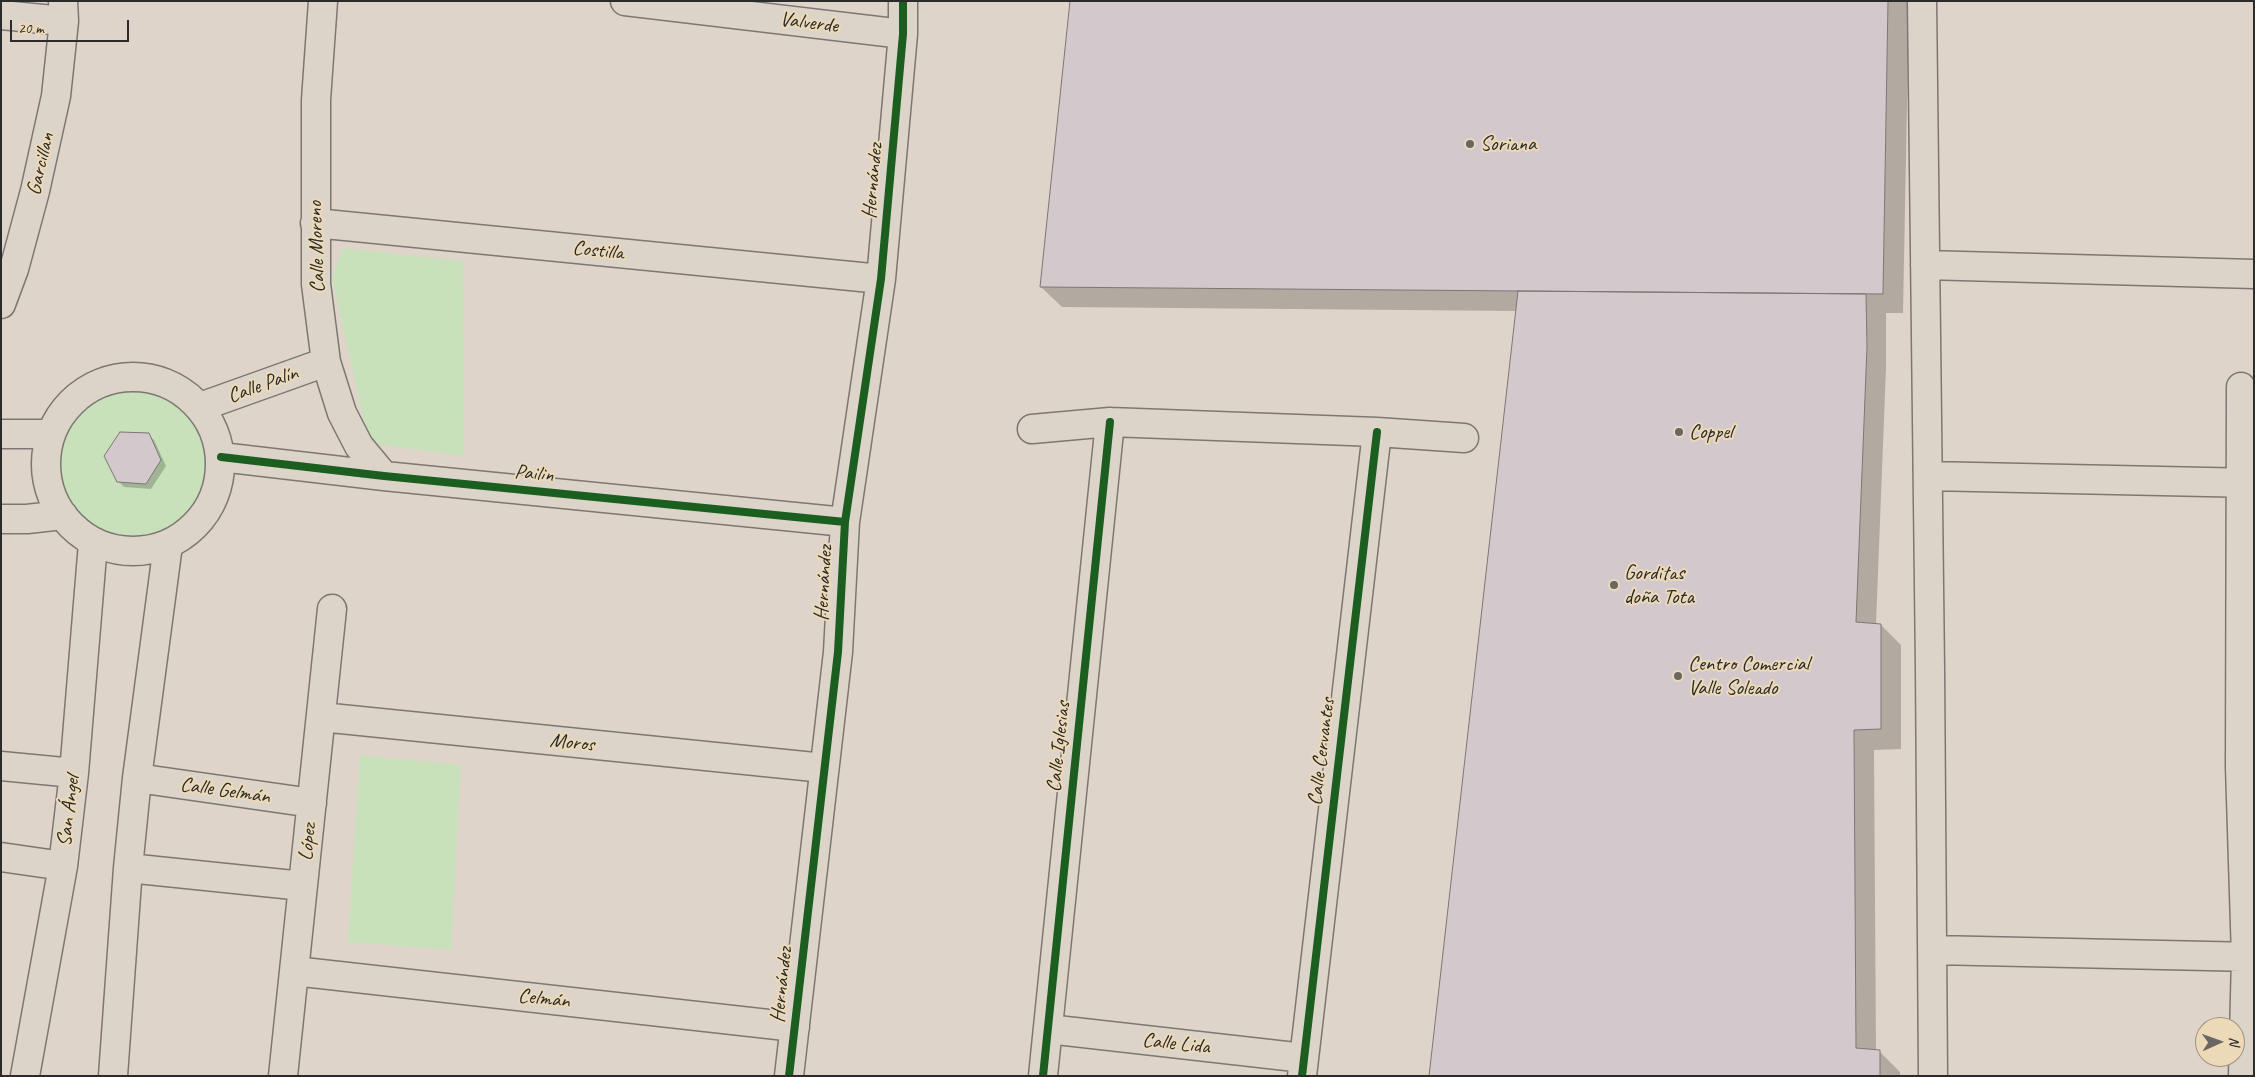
<!DOCTYPE html>
<html>
<head>
<meta charset="utf-8">
<style>
	body { margin:0 }
	#map { position:relative; width:2255px; height:1077px; overflow:hidden; background:#dfd4ca; font-family:Caveat,sans-serif }
	canvas { display:block }
	.frame { position:absolute; inset:0; border:2px solid #2b2b2b; pointer-events:none }
	.north { position:absolute; left:2195px; top:1017px; width:50px; height:50px; box-sizing:border-box; background:#ecd9b7; border:1px solid #9f937f; border-radius:50%; rotate:88deg; font-size:14px; font-weight:700; line-height:20px; text-align:center; color:#2b2b2b }
	.north::after { content:''; display:block; margin:auto; width:18px; height:22px; background:#6a6663; clip-path:polygon(50% 0,100% 100%,50% 72%,0 100%) }
	.scale { position:absolute; left:10px; top:20px; width:119px; height:22px; box-sizing:border-box; border:2px solid #2b2b2b; border-top:0; padding-left:6px; font-size:15px; line-height:18px; white-space:nowrap; color:#2b2b2b; -webkit-text-stroke:4px #ecd9b7; paint-order:stroke }
</style>
</head>
<body>
<div id="map">
<canvas width="2255" height="1077"></canvas>
<div class="frame"></div>
<div class="north">N</div>
<div class="scale">20 m</div>
</div>
<script>
const g = document.querySelector('canvas').getContext('2d');
g.lineJoin = 'round';
function fillPath(path, color) { g.fillStyle = color; g.fill(path, 'evenodd'); }
const shape = rows => new Path2D(rows.map(r => 'M' + r).join(''));
function stroke(path, color, width, dash) { g.strokeStyle = color; g.lineWidth = width; g.lineCap = dash ? 'butt' : 'round'; g.setLineDash(dash || []); g.stroke(path); }
function label(font, color, halo, rows, align = 'center') {
  g.font = font + ' Caveat,sans-serif'; g.lineWidth = 4; g.setLineDash([]); g.textBaseline = 'middle'; g.strokeStyle = halo; g.fillStyle = color; for (const [text, x, y, turn = 0] of rows) {
    g.save(); g.translate(x, y); g.rotate((+turn || 0) * Math.PI / 180); g.textAlign = isNaN(turn) ? turn : align; if (halo) g.strokeText(text, 0, 0); g.fillText(text, 0, 0); g.restore();
  }
}
fillPath(shape([
	[343,248,463,261,464,456,369,443,332,278],
	'57 463a77 77 0 1 1 154 0a77 77 0 1 1-154 0Z',
	[360,755,461,765,451,950,348,942]
]), '#c9e1bb');
fillPath(shape([
	[1071,1,1909,1,1903,313,1886,313,1886,368,1876,624,1881,625,1901,645,1901,749,1874,750,1876,1051,1879,1051,1900,1072,1900,1076,1430,1076,1517,311,1062,307,1041,287],
	[148,435,154,440,166,466,151,489,124,487,118,481]
]), '#0003');
const building = shape([
	[1070,1,1888,1,1883,294,1040,287,1070,1],
	[1518,291,1866,294,1867,347,1856,622,1881,624,1881,729,1854,730,1856,1048,1880,1050,1880,1076,1429,1076,1518,291],
	[120,432,149,433,161,460,146,484,117,482,104,456,120,432]
]);
fillPath(building, '#d3c8cc');
stroke(building, '#7c7773', 1);
const minor = shape([
	[323,1,316,100,316,284,326,362,342,413,359,446,384,476],
	[625,1,903,34],
	[1922,1,1930,669,1933,1076],
	[1,15,64,21],
	[315,223,881,279],
	[1925,265,2254,274],
	[1,304,14,269,35,191,56,96,64,21,63,1],
	'46 464a87 87 0 1 1 174 0a87 87 0 1 1-174 0Z',
	[2241,387,2240,767,2246,957,2243,1076],
	[200,407,326,362],
	[1032,429,1110,422,1377,432,1464,438],
	[1,434,51,434],
	[221,457,384,476,845,522],
	[1928,476,2254,483],
	[1,519,27,519,63,515],
	[321,717,824,768],
	[1,766,74,773],
	[137,778,312,803],
	[1,857,63,866],
	[128,868,303,886],
	[1933,950,2254,957],
	[294,971,795,1027],
	[1048,1029,1304,1058],
	[25,1076,63,866,74,773,93,543],
	[113,1076,128,868,137,778,168,545],
	[283,1076,332,609],
	[789,1076,838,652,845,522,881,279,903,34,903,1],
	[1043,1076,1110,422],
	[1302,1076,1377,432]
]);
stroke(minor, '#7c7773', 31);
stroke(minor, '#dcd4c8', 28);
stroke(shape([
	[221,457,384,476,845,522],
	[789,1076,838,652,845,522,881,279,903,34,903,1],
	[1043,1076,1110,422],
	[1302,1076,1377,432]
]), '#1b5e20', 8);
for (const [x, y, r, color] of [
	[1470,144,5,"#6a6663"],
	[1679,432,5,"#6a6663"],
	[1614,585,5,"#6a6663"],
	[1678,676,5,"#6a6663"]
]) { const dot = new Path2D(); dot.arc(x, y, r, 0, 2 * Math.PI); g.fillStyle = color; g.fill(dot); stroke(dot, '#ecd9b7', 2); }
label('21px', '#2b2b2b', '#ecd9b7', [
	["Valverde",809,23,7],
	["Garcillan",41,164,-77],
	["Hernández",873,181,-85],
	["Calle Moreno",317,247,-92],
	["Costilla",598,251,6],
	["Calle Palín",263,385,-20],
	["Pailin",534,474,6],
	["Hernández",824,583,-87],
	["Moros",572,743,6],
	["Calle Iglesias",1059,747,-84],
	["Calle Cervantes",1322,752,-83],
	["Calle Gelmán",225,791,8],
	["San Ángel",69,811,-83],
	["López",308,842,-84],
	["Hernández",782,985,-84],
	["Celmán",544,999,6],
	["Calle Lida",1176,1044,6]
]);
label('21px', '#2b2b2b', '#ecd9b7', [
	["Soriana",1480,144],
	["Coppel",1689,432],
	["Gorditas",1624,573],
	["doña Tota",1624,597],
	["Centro Comercial",1688,664],
	["Valle Soleado",1688,688]
], 'left');
</script>
</body>
</html>
